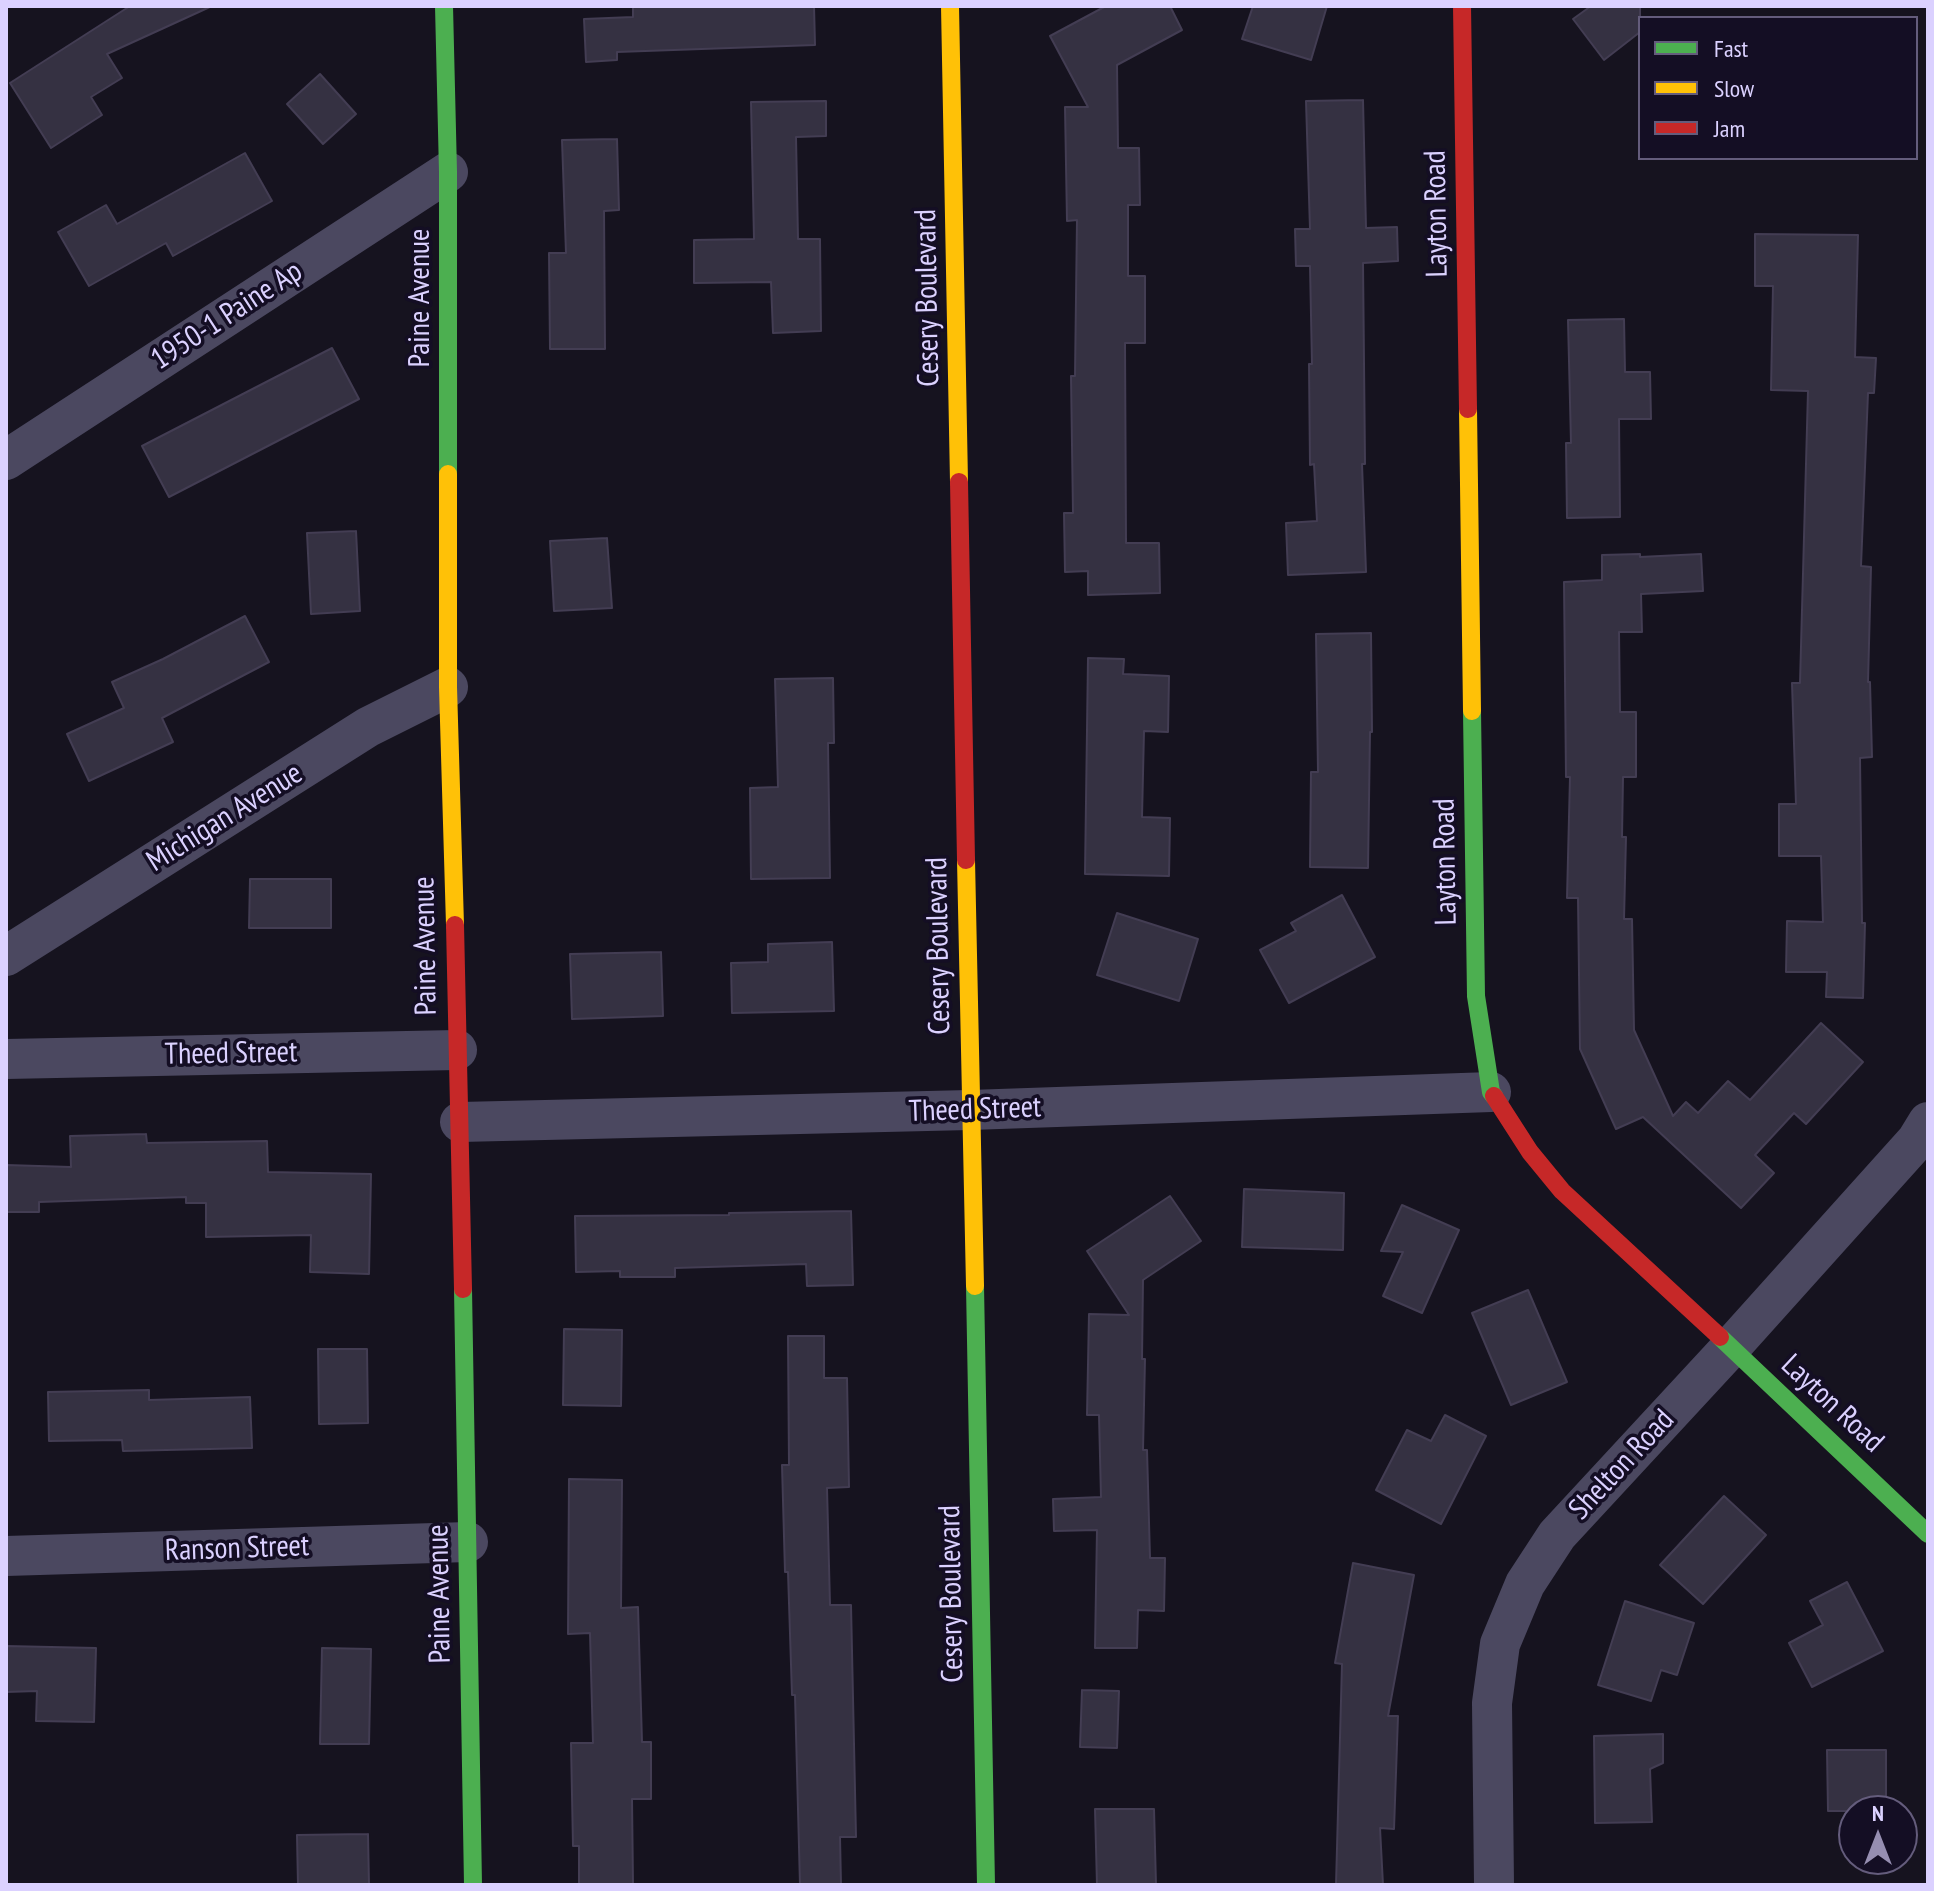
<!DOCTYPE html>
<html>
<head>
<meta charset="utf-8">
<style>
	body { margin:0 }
	#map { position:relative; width:1934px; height:1891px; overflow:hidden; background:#16131f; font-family:"PT Sans Narrow",sans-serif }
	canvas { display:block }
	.frame { position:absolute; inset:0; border:8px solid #dbd1ff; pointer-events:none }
	.legend { position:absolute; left:1638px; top:16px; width:280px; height:144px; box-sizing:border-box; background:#140e24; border:2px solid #645c7c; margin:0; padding:10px 14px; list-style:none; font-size:24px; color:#dbd1ff }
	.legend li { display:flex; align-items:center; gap:16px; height:40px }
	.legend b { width:40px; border:2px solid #645c7c }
	.north { position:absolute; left:1838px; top:1795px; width:80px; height:80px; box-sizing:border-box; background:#140e24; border:2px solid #645c7c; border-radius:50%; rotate:0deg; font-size:22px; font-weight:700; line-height:32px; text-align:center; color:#dbd1ff }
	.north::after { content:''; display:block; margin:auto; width:28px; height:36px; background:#968eb1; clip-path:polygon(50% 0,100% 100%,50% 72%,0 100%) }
</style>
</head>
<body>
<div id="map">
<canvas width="1934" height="1891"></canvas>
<div class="frame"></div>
<ul class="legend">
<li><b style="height:10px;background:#4caf50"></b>Fast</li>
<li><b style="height:10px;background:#ffc107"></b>Slow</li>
<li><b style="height:10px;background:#c62828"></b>Jam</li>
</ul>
<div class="north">N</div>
</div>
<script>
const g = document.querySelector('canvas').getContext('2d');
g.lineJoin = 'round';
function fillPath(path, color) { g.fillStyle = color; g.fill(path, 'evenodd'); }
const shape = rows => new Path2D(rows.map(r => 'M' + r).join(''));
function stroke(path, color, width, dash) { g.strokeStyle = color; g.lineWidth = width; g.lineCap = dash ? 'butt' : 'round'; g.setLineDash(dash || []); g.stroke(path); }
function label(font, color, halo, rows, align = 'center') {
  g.font = font + ' "PT Sans Narrow",sans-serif'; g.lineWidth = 7; g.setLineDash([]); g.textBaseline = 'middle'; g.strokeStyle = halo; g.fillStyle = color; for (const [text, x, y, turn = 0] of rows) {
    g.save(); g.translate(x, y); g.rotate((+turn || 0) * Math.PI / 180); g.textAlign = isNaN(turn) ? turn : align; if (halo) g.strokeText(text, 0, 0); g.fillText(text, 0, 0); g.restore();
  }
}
const building = shape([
	[130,6,212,6,107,54,122,78,91,97,102,115,51,148,10,83,130,6],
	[633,6,814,6,815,45,617,52,617,60,586,62,584,19,633,17,633,6],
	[1106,6,1170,6,1182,30,1117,65,1118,148,1139,148,1140,205,1128,205,1128,276,1145,276,1145,343,1125,343,1126,543,1159,543,1160,593,1088,595,1088,571,1065,572,1064,513,1073,513,1071,376,1075,376,1077,220,1067,221,1065,107,1088,107,1050,36,1106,6],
	[1253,6,1327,6,1311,60,1242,39,1253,6],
	[1591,6,1640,6,1640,32,1604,60,1573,19,1591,6],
	[320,74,356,114,323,144,287,104,320,74],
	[1363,100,1366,228,1397,227,1398,261,1363,263,1365,464,1362,464,1366,572,1288,575,1286,523,1317,521,1314,464,1310,465,1309,364,1312,364,1310,266,1296,266,1295,229,1310,229,1306,101,1363,100],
	[826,101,826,136,796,137,798,239,820,239,821,331,773,333,771,282,694,283,694,240,754,239,751,102,826,101],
	[617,139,619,210,604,211,605,349,550,349,549,253,566,253,562,140,617,139],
	[245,153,272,201,173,256,166,243,89,286,58,232,106,205,117,224,245,153],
	[1755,234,1858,235,1855,357,1876,358,1874,393,1868,393,1861,566,1871,567,1868,682,1870,682,1872,757,1860,758,1862,923,1865,923,1863,998,1826,997,1827,972,1786,972,1787,921,1823,922,1821,856,1779,856,1779,804,1796,804,1792,683,1800,683,1808,391,1771,390,1773,286,1755,286,1755,234],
	[1624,319,1625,372,1650,372,1651,419,1619,419,1620,517,1567,518,1566,443,1571,443,1568,320,1624,319],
	[332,348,359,399,169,497,142,446,332,348],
	[356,531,360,611,311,614,307,533,356,531],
	[607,538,612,608,554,611,550,541,607,538],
	[1640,554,1640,557,1701,554,1703,591,1641,594,1642,632,1619,632,1620,712,1636,712,1636,777,1623,777,1622,837,1626,837,1624,919,1632,919,1634,1030,1673,1116,1686,1102,1698,1113,1728,1081,1750,1100,1821,1023,1863,1062,1806,1124,1794,1113,1755,1155,1774,1173,1741,1208,1643,1117,1616,1129,1580,1049,1578,898,1567,898,1570,777,1566,777,1564,582,1602,580,1602,555,1640,554],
	[245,616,269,662,162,718,173,742,89,781,67,734,124,708,112,682,163,659,245,616],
	[1371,633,1372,732,1370,732,1368,868,1310,867,1311,772,1318,772,1316,634,1371,633],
	[1088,658,1124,659,1123,674,1169,676,1168,732,1144,731,1142,817,1170,818,1169,876,1085,874,1088,658],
	[833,678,834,743,828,743,830,878,751,879,750,788,778,787,775,679,833,678],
	[250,879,331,879,331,928,249,928,250,879],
	[1342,895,1375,957,1289,1003,1260,950,1296,931,1291,923,1342,895],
	[1117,913,1198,939,1179,1001,1097,975,1117,913],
	[832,942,834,1011,732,1013,731,963,768,962,768,944,832,942],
	[661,952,663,1016,572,1019,570,954,661,952],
	[146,1134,147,1143,267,1141,268,1172,371,1174,369,1274,310,1272,311,1235,206,1237,206,1203,186,1203,186,1197,39,1202,39,1212,6,1212,6,1165,71,1167,70,1136,146,1134],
	[1244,1189,1344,1193,1343,1250,1242,1247,1244,1189],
	[1170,1196,1201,1241,1143,1280,1142,1359,1145,1359,1143,1450,1147,1450,1150,1558,1165,1558,1164,1611,1138,1610,1137,1648,1095,1648,1097,1530,1054,1531,1053,1499,1101,1497,1099,1415,1087,1415,1089,1314,1129,1315,1087,1251,1170,1196],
	[1402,1205,1459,1230,1422,1313,1383,1296,1403,1252,1381,1251,1402,1205],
	[851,1211,853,1285,807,1286,806,1264,675,1268,675,1277,620,1277,620,1271,576,1272,575,1216,729,1215,729,1213,851,1211],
	[1528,1290,1567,1382,1511,1405,1472,1313,1528,1290],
	[564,1329,622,1330,621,1406,563,1405,564,1329],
	[788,1336,824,1336,824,1378,847,1378,849,1487,827,1488,830,1605,851,1605,856,1837,840,1837,841,1885,800,1885,795,1695,792,1695,788,1572,785,1572,782,1465,789,1465,788,1336],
	[318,1349,367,1349,368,1423,319,1424,318,1349],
	[149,1390,149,1400,250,1397,252,1448,123,1451,122,1440,49,1441,48,1392,149,1390],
	[1445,1415,1486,1436,1441,1524,1376,1490,1407,1430,1431,1441,1445,1415],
	[569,1479,622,1480,621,1608,638,1607,642,1742,651,1742,651,1799,632,1799,633,1885,579,1885,579,1846,573,1846,571,1743,593,1743,590,1633,568,1634,569,1479],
	[1724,1496,1766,1535,1703,1604,1660,1565,1724,1496],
	[1353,1563,1414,1575,1388,1716,1398,1716,1394,1829,1380,1828,1383,1885,1336,1885,1342,1664,1335,1663,1353,1563],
	[1847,1582,1883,1651,1812,1687,1789,1643,1823,1625,1810,1601,1847,1582],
	[1625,1601,1694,1623,1677,1675,1661,1670,1651,1701,1598,1685,1625,1601],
	[6,1646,96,1648,94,1722,36,1721,37,1691,6,1692,6,1646],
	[322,1648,371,1649,369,1744,320,1744,322,1648],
	[1082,1690,1119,1691,1117,1748,1080,1747,1082,1690],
	[1663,1734,1663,1763,1650,1769,1652,1822,1595,1823,1594,1736,1663,1734],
	[1827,1750,1886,1750,1886,1811,1828,1811,1827,1750],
	[1095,1809,1154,1809,1156,1885,1097,1885,1095,1809],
	[368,1834,369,1885,298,1885,297,1835,368,1834]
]);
fillPath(building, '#353142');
stroke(building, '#433d53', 2);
stroke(shape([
	[6,460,448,172],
	[6,956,368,727,448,687],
	[6,1059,457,1050],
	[460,1122,970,1110,1491,1092],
	[6,1556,468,1542],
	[1494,1885,1492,1703,1500,1644,1525,1584,1557,1535,1731,1347,1917,1140,1928,1122]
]), '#4b4860', 40);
stroke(shape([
	[444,6,448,172,448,474],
	[1472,711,1476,996,1491,1092,1494,1096],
	[975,1286,986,1885],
	[463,1289,473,1885],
	[1720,1337,1928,1534]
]), '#4caf50', 18);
stroke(shape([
	[950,6,959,482],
	[1468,409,1472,711],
	[448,474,448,687,455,925],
	[966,860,975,1286]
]), '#ffc107', 18);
stroke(shape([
	[1462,6,1468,409],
	[959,482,966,860],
	[455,925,463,1289],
	[1494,1096,1530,1152,1562,1191,1720,1337]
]), '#c62828', 18);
label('30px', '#dbd1ff', '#140e24', [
	["Layton Road",1437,214,-91],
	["Paine Avenue",420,298,-90],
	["Cesery Boulevard",928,298,-91],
	["1950-1 Paine Ap",227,316,-33],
	["Michigan Avenue",225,818,-32],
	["Layton Road",1446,862,-91],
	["Paine Avenue",426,946,-91],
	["Cesery Boulevard",939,946,-91],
	["Theed Street",231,1054,-1],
	["Theed Street",975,1110,-2],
	["Layton Road",1832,1404,43],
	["Shelton Road",1622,1465,-47],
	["Ranson Street",237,1549,-2],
	["Paine Avenue",440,1594,-91],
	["Cesery Boulevard",952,1594,-91]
]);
</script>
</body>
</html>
